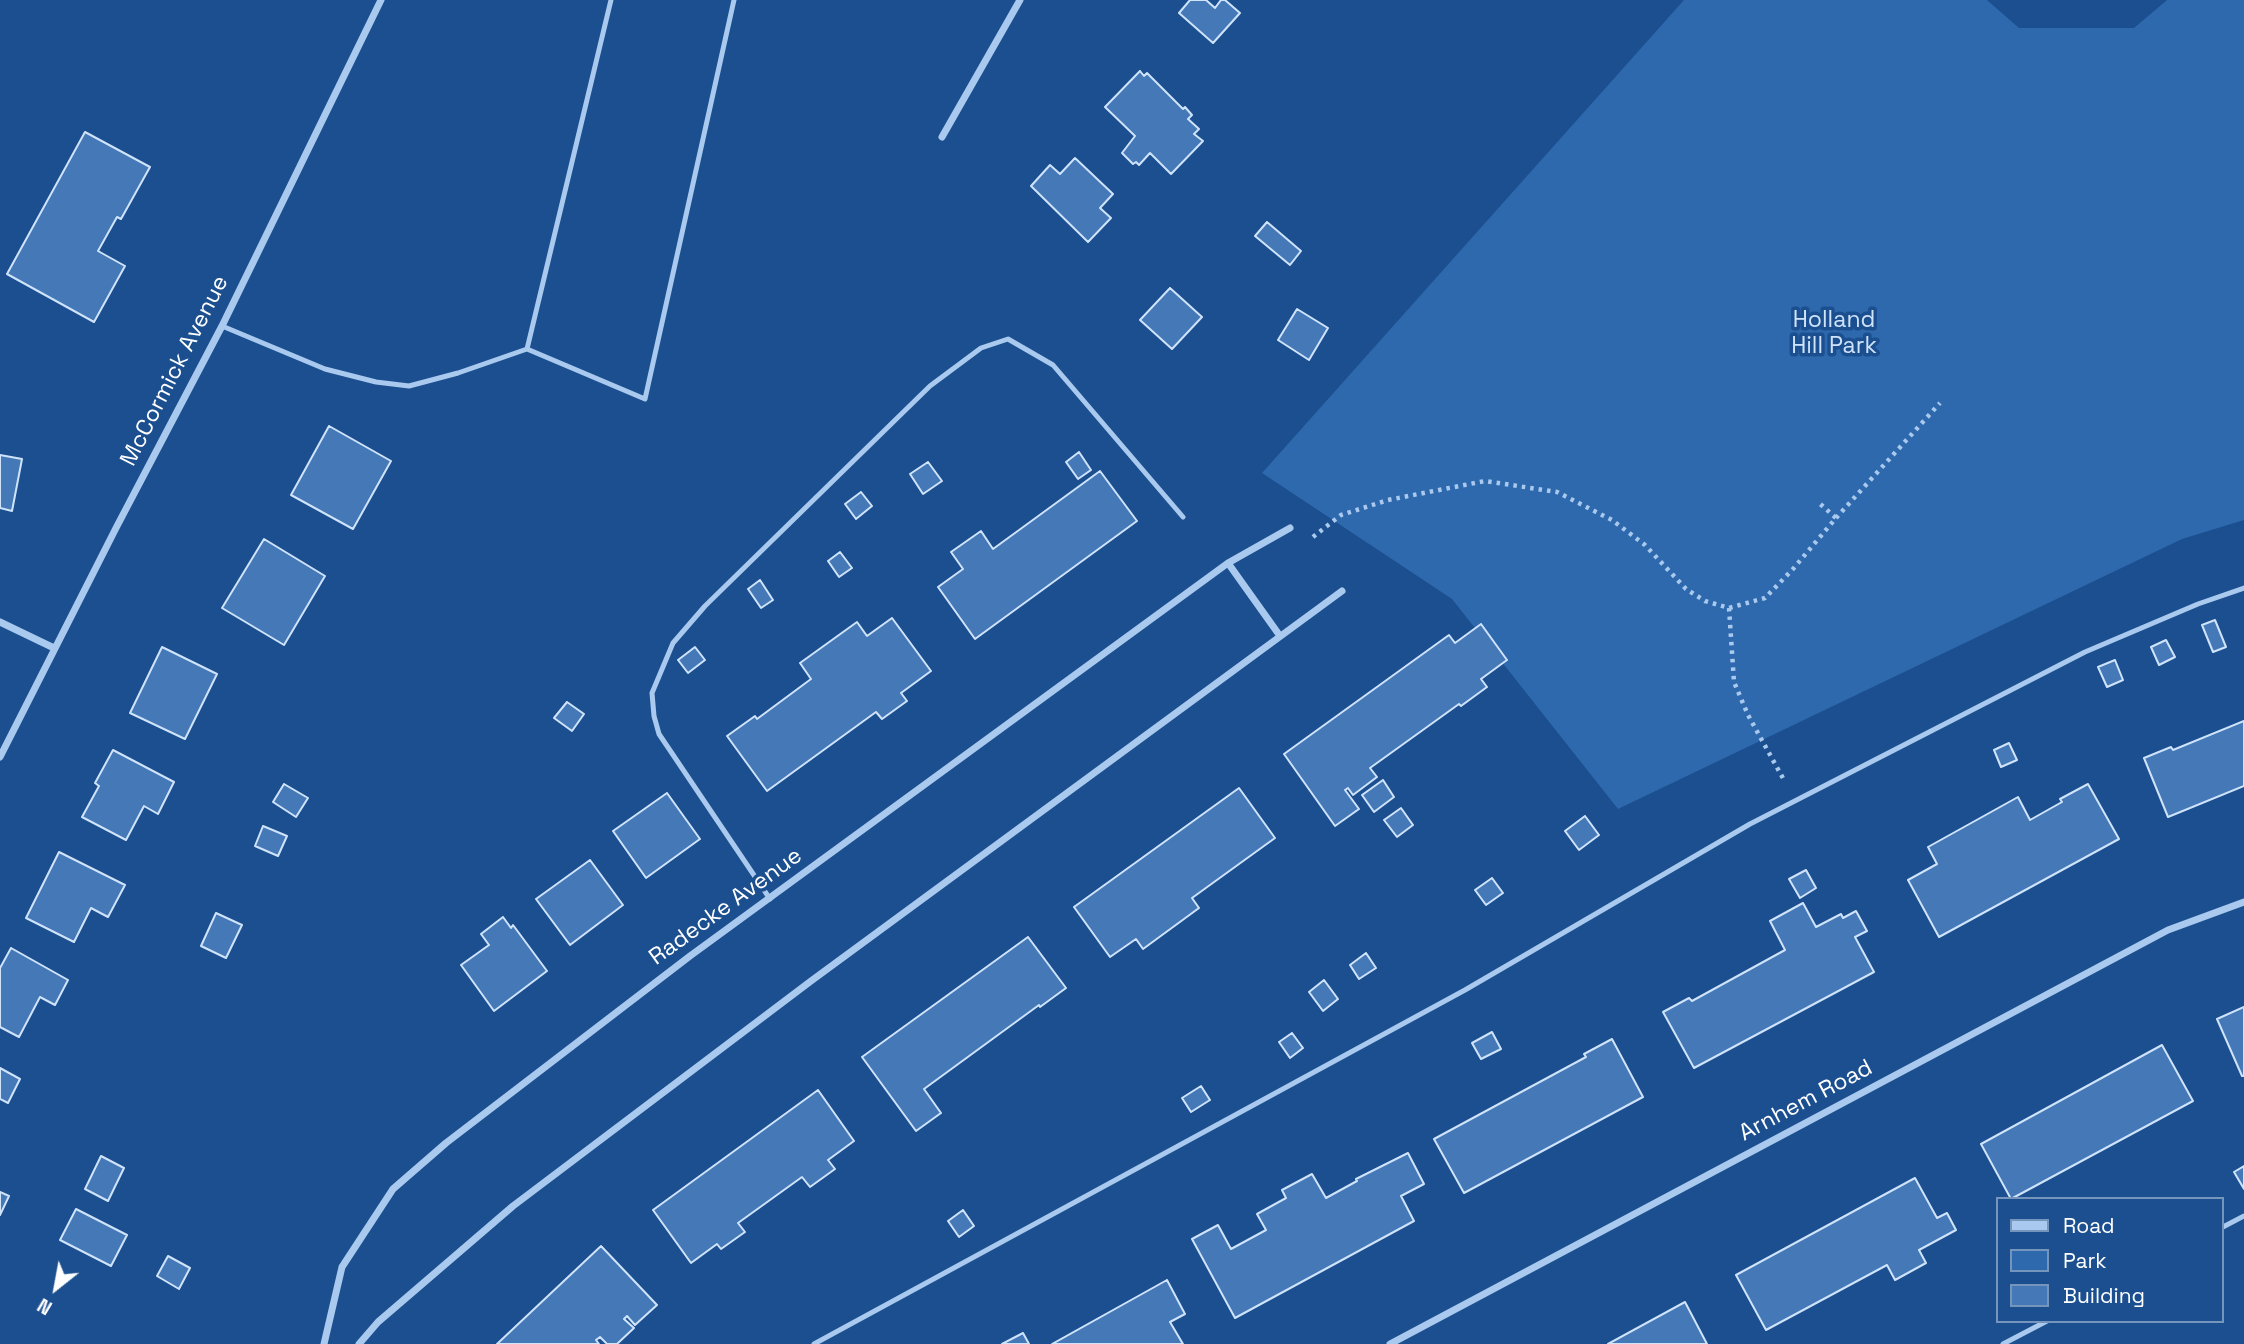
<!DOCTYPE html>
<html>
<head>
<meta charset="utf-8">
<style>
	body { margin:0 }
	#map { position:relative; width:2244px; height:1344px; overflow:hidden; background:#1b4f8f; font-family:"Space Grotesk",sans-serif }
	canvas { display:block }
	.legend { position:absolute; left:1996px; top:1197px; width:228px; height:126px; box-sizing:border-box; background:#1b4f8f; border:2px solid #7695bc; margin:0; padding:9px 12px; list-style:none; font-size:21px; color:#fff }
	.legend li { display:flex; align-items:center; gap:14px; height:35px }
	.legend b { width:35px; border:2px solid #7695bc }
	.north { position:absolute; left:21px; top:1253px; width:70px; height:70px; -webkit-text-stroke:5px #1b4f8f; paint-order:stroke; rotate:211deg; font-size:19px; font-weight:700; line-height:28px; text-align:center; color:#fff }
	.north::after { content:''; display:block; margin:auto; width:24px; height:32px; background:#fff; clip-path:polygon(50% 0,100% 100%,50% 72%,0 100%) }
</style>
</head>
<body>
<div id="map">
<canvas width="2244" height="1344"></canvas>
<ul class="legend">
<li><b style="height:9px;background:#a9c9ee"></b>Road</li>
<li><b style="height:19px;background:#2e69ad"></b>Park</li>
<li><b style="height:19px;background:#4478b7"></b>Building</li>
</ul>
<div class="north">N</div>
</div>
<script>
const g = document.querySelector('canvas').getContext('2d');
g.lineJoin = 'round';
function fillPath(path, color) { g.fillStyle = color; g.fill(path, 'evenodd'); }
const shape = rows => new Path2D(rows.map(r => 'M' + r).join(''));
function stroke(path, color, width, dash) { g.strokeStyle = color; g.lineWidth = width; g.lineCap = dash ? 'butt' : 'round'; g.setLineDash(dash || []); g.stroke(path); }
function label(font, color, halo, rows, align = 'center') {
  g.font = font + ' "Space Grotesk",sans-serif'; g.lineWidth = 7; g.setLineDash([]); g.textBaseline = 'middle'; g.strokeStyle = halo; g.fillStyle = color; for (const [text, x, y, turn = 0] of rows) {
    g.save(); g.translate(x, y); g.rotate((+turn || 0) * Math.PI / 180); g.textAlign = isNaN(turn) ? turn : align; if (halo) g.strokeText(text, 0, 0); g.fillText(text, 0, 0); g.restore();
  }
}
fillPath(shape([
	[1684,0,1987,0,2019,28,2134,28,2167,0,2244,0,2244,520,2182,539,1618,809,1452,599,1262,473]
]), '#2e69ad');
const building = shape([
	[1190,0,1206,0,1215,8,1221,0,1225,0,1240,13,1213,43,1179,13,1190,0],
	[1140,71,1144,76,1147,73,1183,109,1185,107,1192,115,1188,119,1199,129,1194,134,1203,141,1171,174,1150,153,1139,165,1136,162,1133,164,1122,153,1135,136,1105,107,1140,71],
	[85,132,150,167,121,219,117,217,98,251,125,266,94,322,7,274,85,132],
	[1075,158,1113,194,1100,208,1111,218,1088,242,1031,186,1050,165,1060,174,1075,158],
	[1267,222,1301,251,1290,265,1255,236,1267,222],
	[1170,288,1202,317,1172,349,1140,320,1170,288],
	[1297,309,1328,328,1309,360,1278,340,1297,309],
	[329,426,391,461,353,529,291,495,329,426],
	[1079,452,1091,470,1078,479,1066,462,1079,452],
	[0,455,22,459,12,511,0,508,0,455],
	[928,462,942,481,923,494,910,474,928,462],
	[1100,471,1137,521,975,639,938,587,963,569,951,552,981,531,993,549,1100,471],
	[861,492,872,506,856,519,845,504,861,492],
	[264,539,325,576,284,645,222,608,264,539],
	[840,552,852,568,839,577,828,561,840,552],
	[760,580,773,600,761,608,748,589,760,580],
	[892,618,931,671,901,693,907,701,882,719,876,712,767,791,727,736,755,716,757,719,811,679,800,663,857,622,867,636,892,618],
	[2215,620,2226,647,2213,652,2202,625,2215,620],
	[1481,624,1507,660,1481,679,1487,687,1461,706,1459,704,1370,768,1377,777,1353,795,1348,788,1345,790,1359,809,1335,826,1284,754,1449,635,1455,643,1481,624],
	[2166,640,2175,657,2159,665,2151,647,2166,640],
	[162,647,217,674,185,739,130,713,162,647],
	[695,647,705,660,688,673,678,660,695,647],
	[2115,660,2123,680,2107,687,2098,667,2115,660],
	[567,702,584,714,572,731,554,718,567,702],
	[2244,721,2244,786,2168,817,2144,758,2171,747,2173,750,2244,721],
	[2009,743,2017,760,2001,767,1994,750,2009,743],
	[113,750,174,782,158,814,144,806,126,840,82,817,99,786,95,783,113,750],
	[1383,780,1394,797,1374,812,1362,795,1383,780],
	[284,784,308,798,296,817,273,802,284,784],
	[2088,784,2119,839,1939,937,1908,880,1937,864,1928,847,2018,797,2030,820,2062,802,2060,799,2088,784],
	[1239,788,1275,838,1192,898,1199,908,1143,949,1136,939,1110,957,1074,907,1239,788],
	[667,793,700,839,646,878,613,831,667,793],
	[1401,808,1413,825,1397,837,1384,820,1401,808],
	[1585,816,1599,835,1579,850,1565,831,1585,816],
	[263,826,287,836,278,856,255,846,263,826],
	[59,852,125,885,108,917,91,908,74,942,26,918,59,852],
	[590,860,623,905,570,945,536,899,590,860],
	[1806,870,1816,888,1800,898,1789,879,1806,870],
	[1492,878,1503,893,1486,905,1475,890,1492,878],
	[1803,903,1816,927,1841,914,1843,918,1856,911,1867,931,1855,937,1874,972,1694,1068,1663,1012,1689,998,1692,1001,1785,950,1770,921,1803,903],
	[216,913,242,925,226,958,201,946,216,913],
	[503,917,511,928,513,925,547,971,494,1011,461,965,489,945,481,934,503,917],
	[1028,937,1066,988,1040,1007,1039,1005,924,1089,941,1113,916,1131,862,1057,1028,937],
	[11,948,68,980,55,1005,40,997,19,1037,0,1027,0,968,11,948],
	[1366,953,1376,968,1359,979,1350,965,1366,953],
	[1324,980,1338,999,1323,1011,1309,992,1324,980],
	[2244,1007,2244,1076,2242,1076,2217,1019,2244,1007],
	[1492,1032,1501,1049,1481,1059,1472,1043,1492,1032],
	[1292,1033,1303,1048,1290,1058,1279,1042,1292,1033],
	[1612,1039,1643,1097,1464,1193,1434,1139,1586,1057,1584,1054,1612,1039],
	[2162,1045,2193,1101,2011,1199,1981,1144,2162,1045],
	[0,1068,20,1079,8,1103,0,1099,0,1068],
	[1201,1086,1210,1100,1191,1112,1182,1098,1201,1086],
	[818,1090,854,1141,828,1160,835,1169,810,1187,802,1177,738,1223,745,1232,721,1249,717,1244,691,1263,653,1210,818,1090],
	[1408,1153,1424,1184,1401,1196,1414,1221,1235,1318,1192,1239,1218,1225,1231,1249,1266,1230,1257,1214,1286,1198,1282,1190,1312,1174,1326,1198,1357,1181,1356,1179,1408,1153],
	[101,1156,124,1168,108,1201,85,1189,101,1156],
	[2244,1166,2244,1189,2234,1172,2244,1166],
	[1915,1178,1937,1218,1947,1213,1956,1230,1919,1250,1926,1263,1895,1280,1887,1265,1766,1330,1736,1275,1915,1178],
	[0,1192,9,1196,0,1215,0,1192],
	[76,1209,127,1235,111,1266,60,1240,76,1209],
	[963,1210,974,1226,959,1237,948,1221,963,1210],
	[601,1246,657,1305,635,1325,627,1316,624,1319,634,1328,617,1344,607,1344,600,1337,596,1340,599,1344,497,1344,601,1246],
	[168,1256,190,1268,179,1289,157,1276,168,1256],
	[1167,1280,1185,1314,1170,1322,1183,1344,1052,1344,1167,1280],
	[1685,1302,1707,1344,1608,1344,1685,1302],
	[1023,1333,1029,1344,1002,1344,1023,1333]
]);
fillPath(building, '#4478b7');
stroke(building, '#cfe3fa', 2);
stroke(shape([
	[1836,518,1940,403],
	[1313,537,1341,515,1388,500,1485,481,1557,492,1612,520,1645,545,1686,589,1705,601,1729,608,1765,598,1793,569,1836,518,1818,502],
	[1729,608,1734,682,1748,715,1784,780]
]), '#a9c9ee', 4.5, [3.5, 5]);
stroke(shape([
	[222,326,325,369,376,382,409,386,458,373,527,349,611,0],
	[527,349,645,399,734,0],
	[770,899,659,734,654,716,652,693,673,643,705,606,930,386,981,348,1008,339,1053,365,1183,517],
	[2221,1228,2244,1216],
	[814,1344,1465,990,1750,824,2085,652,2198,604,2244,588],
	[2003,1344,2047,1321]
]), '#a9c9ee', 5);
stroke(shape([
	[942,137,1020,0],
	[1228,563,1280,636],
	[0,622,54,648],
	[0,757,116,528,222,326,381,0],
	[324,1344,342,1267,393,1189,446,1143,690,956,1228,563,1290,528],
	[359,1344,378,1322,513,1206,811,981,1342,591],
	[1390,1344,2168,930,2244,902]
]), '#a9c9ee', 7);
label('23px', '#cfe3fa', '#1b4f8f', [
	["Holland",1834,321],
	["Hill Park",1834,347]
]);
label('23px', '#fff', '#1b4f8f', [
	["McCormick Avenue",175,371,-63],
	["Radecke Avenue",726,907,-36],
	["Arnhem Road",1806,1101,-28]
]);
</script>
</body>
</html>
